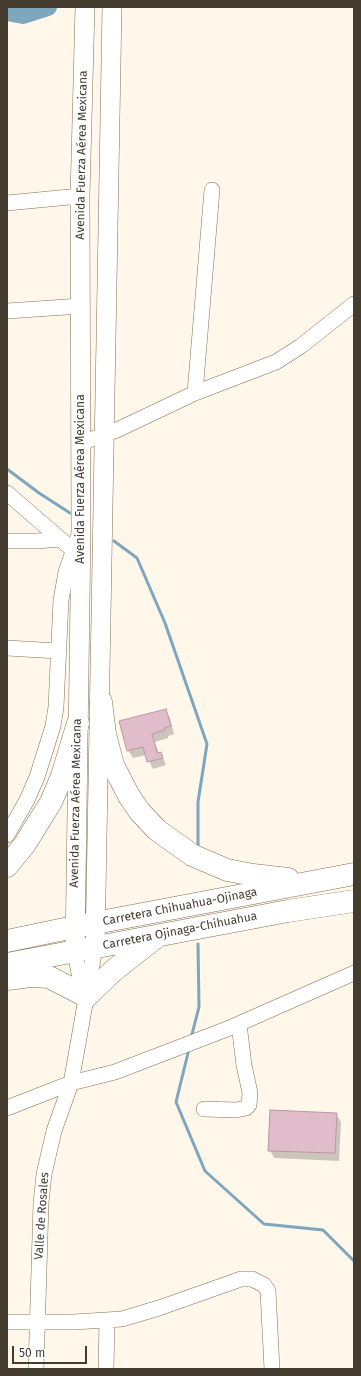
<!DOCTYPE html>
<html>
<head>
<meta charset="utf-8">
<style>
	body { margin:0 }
	#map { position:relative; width:361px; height:1376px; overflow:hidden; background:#fef7ea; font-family:"Fira Sans",sans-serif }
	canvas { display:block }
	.frame { position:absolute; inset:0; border:8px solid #433c2f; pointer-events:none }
	.scale { position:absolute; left:12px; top:1346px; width:75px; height:18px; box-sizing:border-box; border:2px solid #433c2f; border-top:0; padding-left:5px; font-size:12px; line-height:14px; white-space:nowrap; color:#433c2f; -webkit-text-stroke:3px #fff; paint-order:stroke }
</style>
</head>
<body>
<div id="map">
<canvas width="361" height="1376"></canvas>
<div class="frame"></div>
<div class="scale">50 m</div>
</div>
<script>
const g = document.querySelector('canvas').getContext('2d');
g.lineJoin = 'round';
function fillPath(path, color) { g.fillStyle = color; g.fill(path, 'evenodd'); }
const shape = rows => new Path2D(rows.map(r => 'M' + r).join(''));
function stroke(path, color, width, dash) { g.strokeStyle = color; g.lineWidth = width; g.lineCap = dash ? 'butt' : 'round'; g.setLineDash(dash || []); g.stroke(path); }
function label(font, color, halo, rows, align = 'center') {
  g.font = font + ' "Fira Sans",sans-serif'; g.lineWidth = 3; g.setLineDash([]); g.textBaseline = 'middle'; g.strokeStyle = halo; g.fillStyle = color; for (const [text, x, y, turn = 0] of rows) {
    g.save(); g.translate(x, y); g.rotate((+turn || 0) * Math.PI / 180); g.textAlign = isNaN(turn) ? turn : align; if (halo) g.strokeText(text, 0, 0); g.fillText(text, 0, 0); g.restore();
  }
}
fillPath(shape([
	[165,710,170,718,174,734,168,736,168,738,155,742,159,754,161,753,166,765,153,769,146,755,133,758,128,750],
	[336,1114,341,1122,339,1161,274,1158,270,1150]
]), '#0003');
stroke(shape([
	[7,469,39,493,70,513],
	[114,541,137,558,165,623,207,744,198,802,198,849],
	[191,1038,199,1007,198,944],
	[189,1049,176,1102,205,1171,264,1224,323,1230,354,1261]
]), '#7ea6bd', 3);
stroke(shape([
	[7,12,23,15,48,7]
]), '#7ea6bd', 18);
const building = shape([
	[166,709,171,726,164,728,165,730,152,734,157,753,161,752,163,758,147,762,143,747,127,751,119,721,166,709],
	[270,1110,337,1113,335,1153,268,1151,270,1110]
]);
fillPath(building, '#e1bdcb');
stroke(building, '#bb97a5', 1);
const minor = shape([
	[7,203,80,196],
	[7,311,81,306],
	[195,393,212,190],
	[81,443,117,430,195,393,276,362,301,346,354,304],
	[7,493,73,550],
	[7,541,37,541,60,539],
	[7,648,58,651],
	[7,835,27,800,37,777,53,726,56,707,61,600,66,572,78,537],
	[75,952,83,995],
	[7,1108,71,1083,115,1072,227,1029,354,973],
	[204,1109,236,1110,246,1108,249,1105,250,1093,244,1065,239,1024],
	[7,1322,74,1322,122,1319,159,1308,241,1279,252,1279,264,1285,268,1291,272,1369],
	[36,1369,41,1203,44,1174,54,1131,71,1083,95,948],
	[106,1369,107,1321]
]);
const major = shape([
	[95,948,112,7],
	[75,952,81,529,80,196,85,7]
]);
const highway = shape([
	[101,702,105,734,113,765,129,796,140,812,157,830,192,855,227,870,253,875,288,879],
	[7,866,25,844,51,802,62,776,78,723],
	[7,941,74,927,354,874],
	[7,964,288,911,354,901],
	[7,979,31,976,49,977,82,994],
	[86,997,113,971,155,938]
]);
stroke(minor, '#807054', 16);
stroke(major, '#807054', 20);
stroke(highway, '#807054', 23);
stroke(minor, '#fff', 15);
stroke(major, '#fff', 19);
stroke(highway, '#fff', 22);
label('12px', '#433c2f', '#fff', [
	["Avenida Fuerza Aérea Mexicana",82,155,-89],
	["Avenida Fuerza Aérea Mexicana",81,479,-90],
	["Avenida Fuerza Aérea Mexicana",76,803,-89],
	["Carretera Chihuahua-Ojinaga",180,907,-11],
	["Carretera Ojinaga-Chihuahua",180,931,-11],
	["Valle de Rosales",42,1216,-86]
]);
</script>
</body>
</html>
